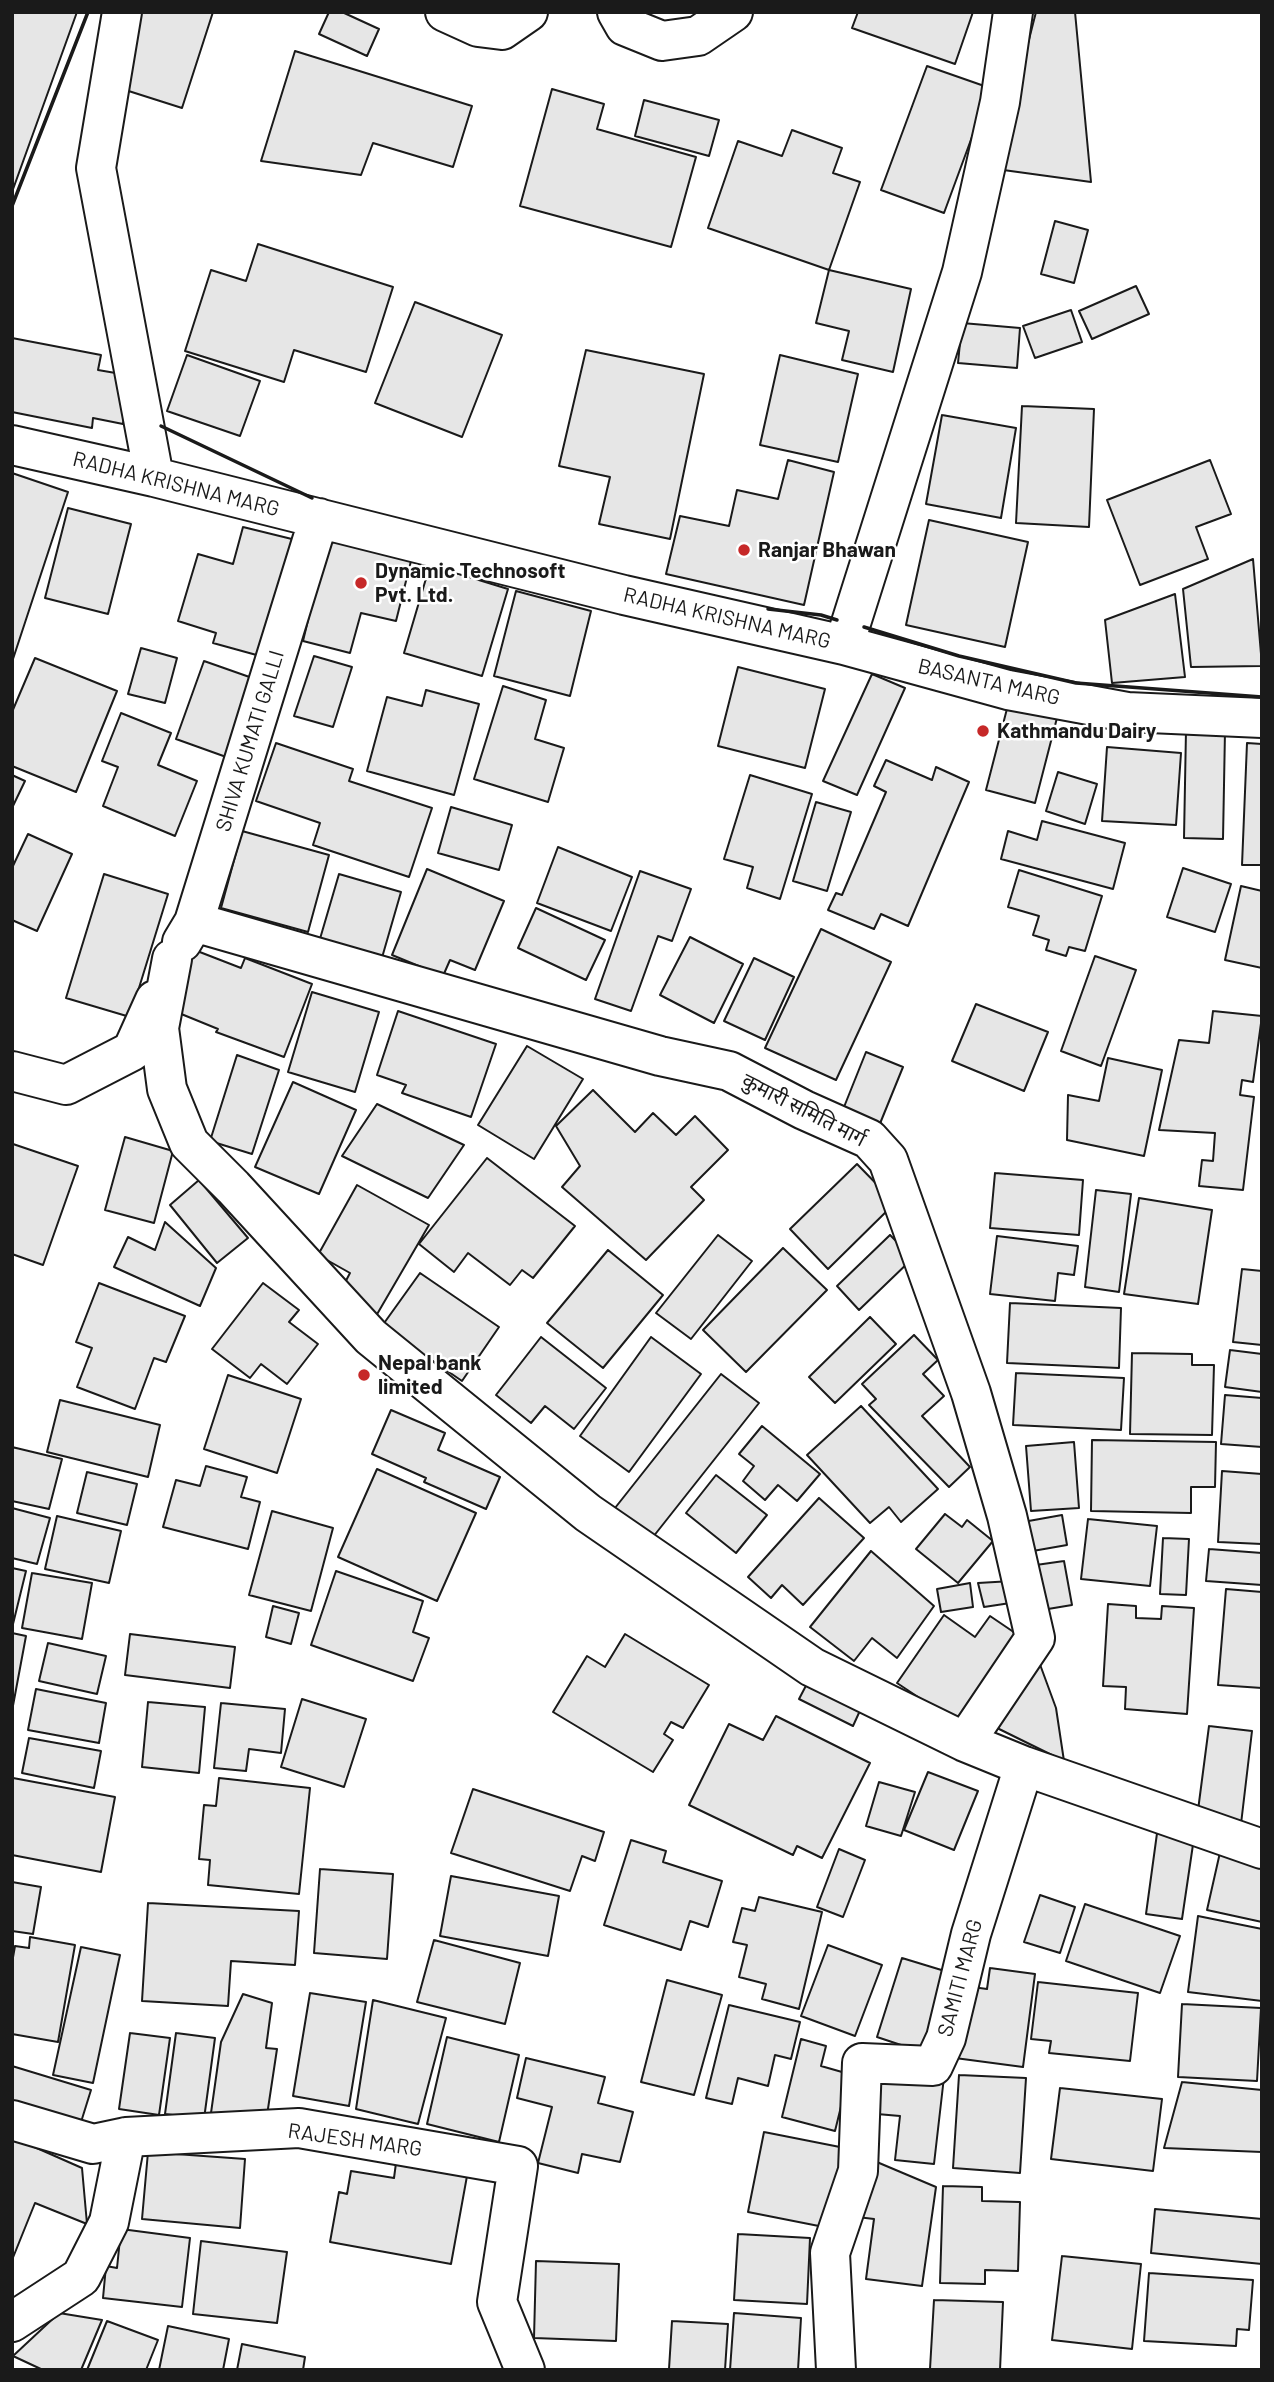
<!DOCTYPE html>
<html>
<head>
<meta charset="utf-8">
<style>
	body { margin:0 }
	#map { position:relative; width:1274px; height:2382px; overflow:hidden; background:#fff; font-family:Barlow,sans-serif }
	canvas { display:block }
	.frame { position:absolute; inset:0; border:14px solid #1a1a1a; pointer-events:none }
</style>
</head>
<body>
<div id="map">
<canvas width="1274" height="2382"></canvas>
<div class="frame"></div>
</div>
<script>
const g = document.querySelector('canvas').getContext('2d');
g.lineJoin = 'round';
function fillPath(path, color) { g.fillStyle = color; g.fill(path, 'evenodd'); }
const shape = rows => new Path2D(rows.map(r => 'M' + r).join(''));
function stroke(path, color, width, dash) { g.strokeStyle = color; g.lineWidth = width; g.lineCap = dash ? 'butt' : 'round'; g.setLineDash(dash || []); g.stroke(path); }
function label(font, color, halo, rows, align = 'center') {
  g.font = font + ' Barlow,"Noto Sans Devanagari",sans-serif'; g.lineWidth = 5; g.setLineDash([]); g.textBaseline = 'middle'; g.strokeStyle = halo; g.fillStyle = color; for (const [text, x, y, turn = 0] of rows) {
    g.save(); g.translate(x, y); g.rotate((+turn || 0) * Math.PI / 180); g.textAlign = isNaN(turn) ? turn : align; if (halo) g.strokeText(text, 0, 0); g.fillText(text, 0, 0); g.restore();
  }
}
const building = shape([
	[12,12,77,12,12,192,12,12],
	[141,12,213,12,182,108,116,87,141,12],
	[329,12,342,12,379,29,367,56,319,34,329,12],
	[858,12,973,12,955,64,852,28,858,12],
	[1036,12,1075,12,1091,182,996,169,1036,12],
	[295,51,472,106,453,167,373,143,361,175,261,161,295,51],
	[927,66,990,88,944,213,881,190,927,66],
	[552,89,604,104,597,129,696,157,671,247,520,206,552,89],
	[644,100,719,120,709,156,635,136,644,100],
	[792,130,842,148,833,173,860,182,829,270,708,228,738,141,782,156,792,130],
	[1055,221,1088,230,1074,283,1041,274,1055,221],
	[258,244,393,287,366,372,294,350,284,382,185,351,211,270,246,281,258,244],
	[829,270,911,289,893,372,842,360,849,331,816,323,829,270],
	[1136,286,1149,314,1092,339,1079,311,1136,286],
	[415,302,502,335,462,437,375,403,415,302],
	[1071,310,1082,342,1035,358,1023,326,1071,310],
	[962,323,1020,328,1017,368,958,363,962,323],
	[12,338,101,355,98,370,133,376,123,424,93,418,92,428,12,412,12,338],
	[586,350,704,374,670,539,599,524,610,477,559,466,586,350],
	[187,355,260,381,240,436,167,411,187,355],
	[780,355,858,374,838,462,760,445,780,355],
	[1022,406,1094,409,1089,527,1016,523,1022,406],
	[942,415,1016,428,1001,518,926,504,942,415],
	[788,460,834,472,804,605,666,574,680,516,729,526,737,490,778,499,788,460],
	[1210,460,1231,514,1196,527,1208,559,1140,585,1107,500,1210,460],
	[12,473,68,492,12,662,12,473],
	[68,508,131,524,108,614,45,598,68,508],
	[929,520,1028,542,1005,647,906,625,929,520],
	[243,527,300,541,271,659,213,643,216,633,178,621,198,554,233,564,243,527],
	[329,533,413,553,396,621,361,613,350,653,303,641,329,533],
	[1253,559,1262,666,1191,667,1183,589,1253,559],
	[430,565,508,589,482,676,404,653,430,565],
	[516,591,591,611,570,696,494,676,516,591],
	[1175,594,1185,677,1112,683,1105,620,1175,594],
	[141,648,177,658,165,703,128,694,141,648],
	[314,656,352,667,333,727,294,716,314,656],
	[35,658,117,691,76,792,12,766,12,712,35,658],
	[204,661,258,680,229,758,176,739,204,661],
	[738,667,825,689,805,768,718,746,738,667],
	[872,674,905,688,857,795,823,781,872,674],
	[503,686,546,700,535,739,564,748,548,802,474,779,503,686],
	[426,690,479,704,454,795,367,771,387,697,422,706,426,690],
	[1009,701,1058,714,1035,803,986,790,1009,701],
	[121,713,171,733,158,765,197,781,175,836,103,806,118,767,102,761,121,713],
	[1186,730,1225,731,1223,839,1184,838,1186,730],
	[276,743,353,769,349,781,432,808,409,877,313,845,320,823,256,801,276,743],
	[1247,743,1262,744,1262,865,1242,865,1247,743],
	[1107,747,1181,753,1176,825,1102,821,1107,747],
	[886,760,932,780,936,767,969,782,908,926,881,914,874,929,828,910,836,893,842,895,886,792,874,786,886,760],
	[1058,772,1097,784,1085,824,1046,811,1058,772],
	[12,775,25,781,12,808,12,775],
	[750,775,812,794,780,899,747,888,753,867,724,859,750,775],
	[816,802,851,812,827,891,793,881,816,802],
	[451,807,512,825,499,870,438,853,451,807],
	[1042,821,1125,843,1113,889,1001,859,1008,831,1037,840,1042,821],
	[242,831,329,855,308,932,221,908,242,831],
	[28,834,72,854,37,931,12,920,12,868,28,834],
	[558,847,632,877,611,931,537,903,558,847],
	[1183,868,1231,884,1215,932,1167,917,1183,868],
	[427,869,504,901,475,970,450,960,443,976,392,955,427,869],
	[1019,870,1102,896,1085,951,1069,947,1066,956,1046,950,1049,940,1033,935,1039,916,1008,907,1019,870],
	[640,871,691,889,672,941,658,936,631,1011,595,999,640,871],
	[104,874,168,894,130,1017,66,998,104,874],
	[339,874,401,892,379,968,317,949,339,874],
	[1241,886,1262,891,1262,968,1225,960,1241,886],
	[536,908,605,940,586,980,518,948,536,908],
	[821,929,891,962,836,1080,765,1048,821,929],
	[690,937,743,964,714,1023,660,995,690,937],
	[192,949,241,968,245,958,312,984,284,1057,216,1032,218,1029,169,1009,192,949],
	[1095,956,1136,970,1101,1066,1061,1051,1095,956],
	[754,958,794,977,765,1040,724,1021,754,958],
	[312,992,379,1012,355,1092,288,1072,312,992],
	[976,1004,1048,1032,1024,1091,952,1061,976,1004],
	[398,1011,496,1044,471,1117,402,1093,406,1085,377,1075,398,1011],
	[1213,1011,1262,1016,1253,1082,1242,1080,1240,1095,1254,1097,1243,1190,1199,1186,1202,1160,1213,1161,1215,1133,1159,1130,1179,1040,1209,1043,1213,1011],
	[527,1046,583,1079,534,1159,478,1125,527,1046],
	[866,1052,903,1067,879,1126,842,1112,866,1052],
	[237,1055,279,1070,252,1154,210,1141,237,1055],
	[1108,1058,1162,1070,1144,1156,1067,1140,1068,1095,1099,1101,1108,1058],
	[293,1082,356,1110,319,1194,255,1167,293,1082],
	[593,1090,635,1132,653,1113,676,1135,695,1116,728,1150,691,1187,704,1200,646,1260,562,1187,580,1166,556,1126,593,1090],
	[377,1104,464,1145,428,1198,342,1156,377,1104],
	[125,1137,173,1151,154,1223,105,1210,125,1137],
	[13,1144,78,1166,43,1265,12,1254,13,1144],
	[487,1158,575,1226,533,1278,522,1270,510,1285,468,1253,454,1272,419,1244,487,1158],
	[857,1164,895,1203,828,1269,790,1229,857,1164],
	[995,1173,1083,1180,1079,1235,990,1228,995,1173],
	[199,1180,248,1238,217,1263,170,1205,199,1180],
	[357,1185,429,1225,376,1316,339,1294,350,1273,318,1255,357,1185],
	[1096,1190,1131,1194,1119,1292,1085,1287,1096,1190],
	[1139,1198,1212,1210,1198,1304,1124,1294,1139,1198],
	[165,1222,216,1268,200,1306,114,1267,128,1237,155,1250,165,1222],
	[718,1235,752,1261,691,1339,656,1313,718,1235],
	[890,1235,913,1258,859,1310,837,1286,890,1235],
	[997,1236,1078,1246,1074,1275,1058,1273,1055,1301,990,1294,997,1236],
	[783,1248,827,1290,746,1372,703,1330,783,1248],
	[608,1250,663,1295,603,1368,547,1323,608,1250],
	[1242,1269,1262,1271,1262,1345,1233,1342,1242,1269],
	[420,1273,499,1327,462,1381,382,1326,420,1273],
	[99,1283,185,1316,166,1362,154,1358,135,1409,77,1387,92,1348,76,1342,99,1283],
	[263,1283,299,1310,289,1322,318,1344,287,1384,261,1364,250,1378,212,1349,263,1283],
	[1010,1303,1121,1308,1119,1368,1007,1363,1010,1303],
	[870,1317,896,1344,835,1403,809,1377,870,1317],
	[914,1335,938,1360,923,1374,944,1396,922,1416,970,1467,949,1487,869,1405,876,1399,862,1384,914,1335],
	[541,1337,606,1388,574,1429,545,1406,531,1423,496,1395,541,1337],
	[651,1337,701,1374,629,1472,580,1436,651,1337],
	[1230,1350,1262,1354,1262,1392,1225,1387,1230,1350],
	[1132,1353,1192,1354,1192,1365,1214,1365,1212,1435,1130,1434,1132,1353],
	[1016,1373,1124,1378,1121,1430,1013,1425,1016,1373],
	[721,1374,759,1403,653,1537,615,1508,721,1374],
	[228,1375,301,1399,277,1473,204,1449,228,1375],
	[1225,1395,1262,1398,1262,1447,1221,1444,1225,1395],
	[60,1400,160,1425,148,1477,47,1452,60,1400],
	[861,1406,938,1489,901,1522,889,1507,870,1523,807,1455,861,1406],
	[391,1410,445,1433,438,1450,500,1477,486,1509,424,1482,426,1478,372,1454,391,1410],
	[762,1426,820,1474,797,1501,778,1485,765,1500,743,1481,754,1466,739,1454,762,1426],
	[1092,1440,1216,1442,1215,1487,1191,1487,1191,1513,1091,1511,1092,1440],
	[1074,1442,1079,1508,1031,1511,1026,1446,1074,1442],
	[12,1447,62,1459,49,1509,12,1501,12,1447],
	[206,1466,247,1477,241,1497,260,1502,248,1549,163,1527,176,1480,200,1486,206,1466],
	[377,1469,476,1513,437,1601,338,1557,377,1469],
	[1222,1471,1262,1474,1262,1544,1218,1542,1222,1471],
	[87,1472,137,1484,127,1525,77,1513,87,1472],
	[716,1475,767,1515,736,1553,686,1513,716,1475],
	[819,1498,864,1538,803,1605,782,1585,771,1598,748,1577,819,1498],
	[12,1508,50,1518,37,1564,12,1558,12,1508],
	[272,1511,333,1528,311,1611,249,1595,272,1511],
	[945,1514,962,1527,967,1520,993,1541,958,1583,916,1549,945,1514],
	[1062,1515,1067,1545,1027,1552,1023,1522,1062,1515],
	[57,1516,121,1531,109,1583,45,1569,57,1516],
	[1088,1519,1157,1526,1150,1586,1081,1579,1088,1519],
	[1163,1538,1189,1539,1186,1595,1160,1594,1163,1538],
	[1209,1549,1262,1553,1262,1585,1206,1581,1209,1549],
	[871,1551,934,1606,897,1658,872,1638,854,1661,810,1627,871,1551],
	[1064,1561,1072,1605,1036,1611,1029,1566,1064,1561],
	[12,1568,26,1571,13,1624,12,1623,12,1568],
	[336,1571,423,1601,413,1632,429,1638,413,1681,311,1645,336,1571],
	[32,1573,92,1583,82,1639,22,1628,32,1573],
	[1012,1581,1017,1602,984,1607,978,1583,1012,1581],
	[970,1583,973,1607,941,1612,937,1589,970,1583],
	[1226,1589,1262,1592,1262,1688,1218,1685,1226,1589],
	[1108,1604,1136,1606,1136,1618,1161,1619,1162,1606,1194,1608,1187,1714,1125,1709,1126,1687,1103,1686,1108,1604],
	[273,1606,299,1613,291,1644,266,1637,273,1606],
	[944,1615,975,1637,990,1616,1021,1637,960,1725,897,1683,944,1615],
	[12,1633,26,1636,12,1711,12,1633],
	[130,1634,235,1647,230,1688,125,1675,130,1634],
	[625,1634,709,1685,683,1728,671,1722,664,1734,673,1740,653,1772,553,1712,587,1656,605,1667,625,1634],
	[48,1643,106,1656,97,1694,39,1681,48,1643],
	[1038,1659,1056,1708,1064,1761,993,1726,1038,1659],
	[810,1678,863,1704,853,1726,799,1699,810,1678],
	[36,1689,106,1703,99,1743,28,1730,36,1689],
	[302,1699,366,1719,344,1787,281,1767,302,1699],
	[148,1702,205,1707,199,1773,142,1767,148,1702],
	[221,1703,285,1709,281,1753,249,1749,246,1771,214,1768,221,1703],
	[776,1716,870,1763,822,1858,797,1846,793,1855,689,1805,729,1724,763,1740,776,1716],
	[1209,1726,1252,1731,1241,1824,1197,1818,1209,1726],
	[29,1738,101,1751,94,1788,22,1773,29,1738],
	[928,1772,978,1791,954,1850,904,1830,928,1772],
	[13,1778,115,1797,101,1872,12,1855,13,1778],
	[219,1778,310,1788,299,1894,208,1885,210,1860,199,1859,204,1805,216,1806,219,1778],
	[879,1782,915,1792,901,1836,866,1826,879,1782],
	[473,1789,604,1832,595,1861,582,1856,570,1891,451,1853,473,1789],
	[1158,1826,1195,1831,1182,1919,1146,1914,1158,1826],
	[631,1840,666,1851,663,1862,722,1881,708,1927,690,1921,681,1950,604,1925,631,1840],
	[1221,1848,1262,1857,1262,1922,1207,1910,1221,1848],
	[839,1849,865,1860,843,1917,817,1907,839,1849],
	[320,1869,393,1874,387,1959,314,1953,320,1869],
	[451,1876,559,1896,548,1956,440,1936,451,1876],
	[12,1882,41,1887,33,1934,12,1931,12,1882],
	[1040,1895,1075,1907,1060,1953,1024,1942,1040,1895],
	[759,1897,822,1912,799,2009,762,1999,766,1984,739,1977,747,1945,733,1942,742,1908,755,1911,759,1897],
	[148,1903,299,1911,295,1965,231,1961,228,2006,142,2001,148,1903],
	[1085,1904,1180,1936,1160,1993,1066,1961,1085,1904],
	[1198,1916,1262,1929,1262,2001,1188,1992,1198,1916],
	[30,1937,75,1945,58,2042,12,2034,12,1963,15,1946,29,1948,30,1937],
	[434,1940,520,1963,505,2024,417,2002,434,1940],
	[828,1945,882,1965,855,2036,801,2016,828,1945],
	[81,1947,120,1955,93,2083,53,2075,81,1947],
	[902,1958,948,1972,922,2052,877,2037,902,1958],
	[990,1968,1035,1974,1023,2067,955,2058,965,1986,987,1989,990,1968],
	[667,1980,722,1995,694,2095,641,2082,667,1980],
	[1038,1982,1138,1993,1130,2061,1049,2053,1051,2041,1031,2039,1038,1982],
	[310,1993,366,2002,349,2106,293,2096,310,1993],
	[243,1994,272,2003,266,2048,277,2049,266,2122,210,2120,221,2042,243,1994],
	[373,2000,446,2018,418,2124,356,2109,373,2000],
	[1182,2004,1261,2008,1257,2081,1178,2077,1182,2004],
	[729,2005,800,2022,791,2059,775,2055,768,2086,738,2078,732,2104,706,2098,729,2005],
	[130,2033,170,2038,159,2115,119,2109,130,2033],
	[176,2033,215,2038,204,2119,165,2114,176,2033],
	[447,2037,519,2055,499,2142,427,2124,447,2037],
	[801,2039,826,2046,821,2066,849,2074,835,2131,782,2117,801,2039],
	[526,2058,605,2077,598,2103,633,2112,620,2162,582,2154,578,2173,538,2163,552,2107,517,2098,526,2058],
	[12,2066,91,2090,77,2135,12,2115,12,2066],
	[881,2072,944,2077,934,2164,895,2160,900,2116,877,2114,881,2072],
	[959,2075,1026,2078,1020,2173,953,2168,959,2075],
	[1182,2082,1262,2090,1262,2152,1164,2148,1182,2082],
	[1060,2088,1162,2099,1153,2171,1051,2159,1060,2088],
	[764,2132,850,2149,834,2229,748,2212,764,2132],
	[14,2138,82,2168,87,2224,35,2203,12,2260,12,2144,14,2138],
	[148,2152,245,2159,240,2228,142,2219,148,2152],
	[865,2157,936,2187,922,2286,866,2279,874,2219,849,2216,865,2157],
	[396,2163,467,2176,451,2264,330,2242,339,2192,347,2194,351,2171,394,2178,396,2163],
	[943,2186,982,2187,982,2201,1020,2202,1018,2271,985,2270,985,2284,940,2283,943,2186],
	[1155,2209,1262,2219,1262,2264,1151,2253,1155,2209],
	[121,2229,190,2238,182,2307,103,2298,106,2266,117,2268,121,2229],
	[738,2234,810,2238,807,2304,734,2300,738,2234],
	[201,2241,287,2252,277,2323,193,2314,201,2241],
	[1062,2256,1141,2264,1132,2349,1052,2340,1062,2256],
	[536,2261,619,2264,616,2341,534,2338,536,2261],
	[1149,2273,1253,2280,1249,2330,1237,2329,1236,2346,1144,2341,1149,2273],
	[934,2300,1003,2302,1000,2370,930,2369,934,2300],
	[59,2313,102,2320,81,2370,43,2370,13,2356,59,2313],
	[734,2313,801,2318,798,2370,730,2370,734,2313],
	[107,2321,158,2340,146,2370,87,2370,107,2321],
	[672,2321,728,2324,725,2370,669,2369,672,2321],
	[168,2326,229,2339,223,2370,159,2370,168,2326],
	[242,2344,305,2357,303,2370,237,2370,242,2344]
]);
fillPath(building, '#e6e6e6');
stroke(building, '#1a1a1a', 2);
const minor = shape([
	[122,12,96,168,154,477],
	[445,12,478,27,502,30,528,12],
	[617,12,625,26,662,41,698,36,733,12],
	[12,445,154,477,624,595,844,645,1008,690,1127,712,1262,718],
	[844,645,962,272,1000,102,1013,12],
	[194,922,660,1056,729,1071,804,1110,869,1139,888,1160,971,1393,1007,1516,1035,1638,965,1742],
	[182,942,194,922,319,518],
	[172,959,159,1028,167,1089,189,1143,233,1187,371,1337,588,1513,812,1667,965,1742,1024,1766,1262,1849],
	[12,1071,66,1085,132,1051,155,1000],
	[12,2120,93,2144,126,2137,299,2128,518,2166,497,2302,525,2370],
	[12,2322,81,2277,109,2222,126,2137],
	[836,2370,830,2253,858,2171,862,2063,933,2066,946,2038,971,1934,1024,1766]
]);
stroke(minor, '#1a1a1a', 42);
stroke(minor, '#fff', 38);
stroke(shape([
	[12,206,88,12],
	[161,426,312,498],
	[768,609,821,615,837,620],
	[864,627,959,656,1076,683,1262,697]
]), '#1a1a1a', 3.5);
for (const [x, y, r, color] of [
	[744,550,7,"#c62828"],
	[361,583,7,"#c62828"],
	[983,731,7,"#c62828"],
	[364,1375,7,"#c62828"]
]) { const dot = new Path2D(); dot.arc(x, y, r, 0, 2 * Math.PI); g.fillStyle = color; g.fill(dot); stroke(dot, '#fff', 2.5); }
label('21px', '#1a1a1a', '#fff', [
	["RADHA KRISHNA MARG",176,484,14],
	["RADHA KRISHNA MARG",727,618,13],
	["BASANTA MARG",989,682,13],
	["SHIVA KUMATI GALLI",250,741,-73],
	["कुमारी समिति मार्ग",804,1110,27],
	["SAMITI MARG",960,1978,-75],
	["RAJESH MARG",355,2140,8]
]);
label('bold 21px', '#1a1a1a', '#fff', [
	["Ranjar Bhawan",758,550],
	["Dynamic Technosoft",375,571],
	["Pvt. Ltd.",375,595],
	["Kathmandu Dairy",997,731],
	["Nepal bank",378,1363],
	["limited",378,1387]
], 'left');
</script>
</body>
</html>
